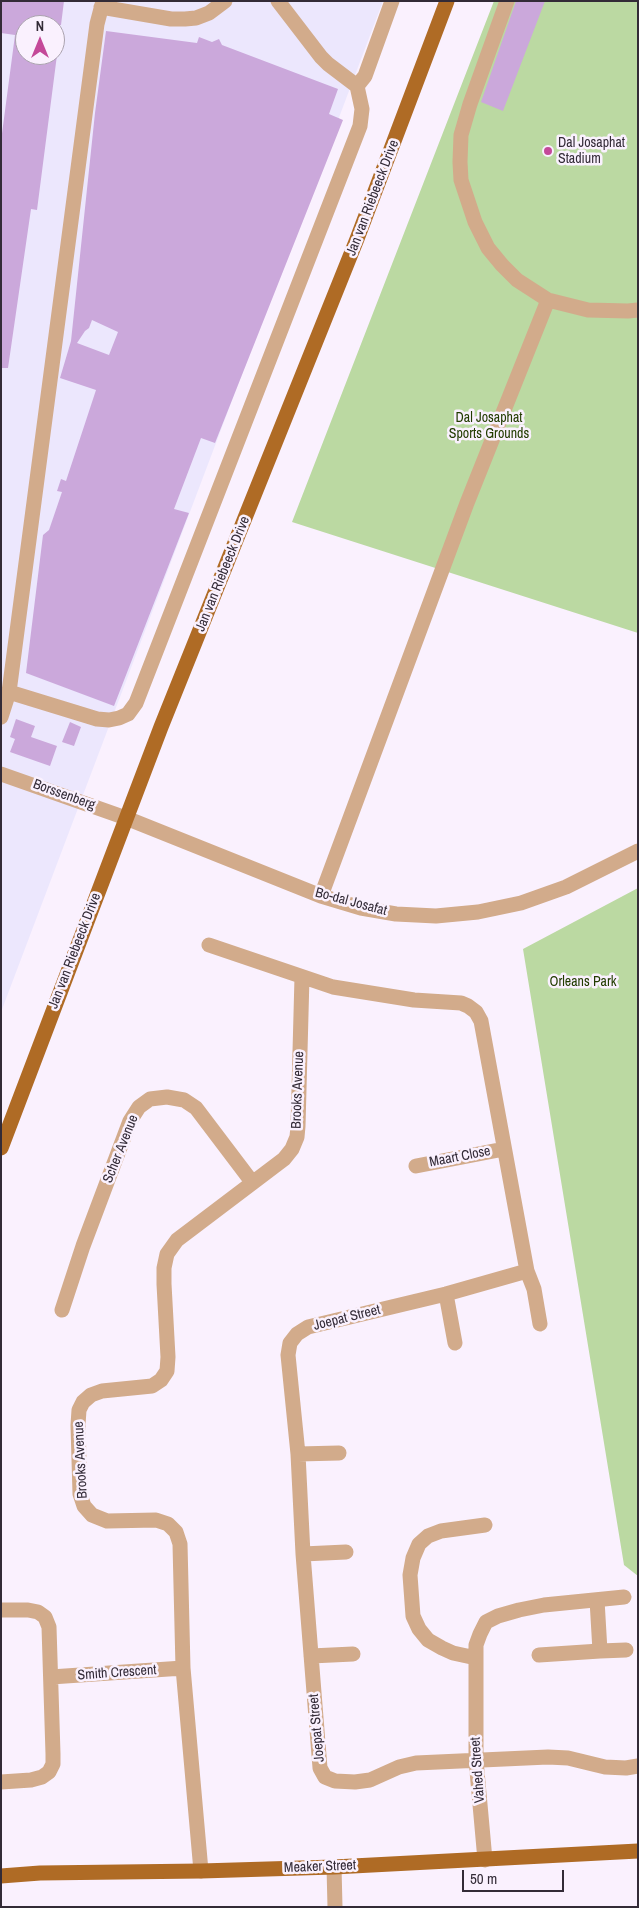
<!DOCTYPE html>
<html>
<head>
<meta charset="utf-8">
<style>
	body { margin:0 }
	#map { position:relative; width:639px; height:1908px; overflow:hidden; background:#faf1fe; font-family:"Archivo Narrow",sans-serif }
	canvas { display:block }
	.frame { position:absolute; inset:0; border:2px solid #332b37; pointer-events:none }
	.north { position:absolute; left:15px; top:15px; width:50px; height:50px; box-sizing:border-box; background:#faf1fe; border:1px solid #aaa2ae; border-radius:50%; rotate:0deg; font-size:14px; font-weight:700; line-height:20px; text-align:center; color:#332b37 }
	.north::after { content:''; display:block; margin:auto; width:18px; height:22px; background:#c44999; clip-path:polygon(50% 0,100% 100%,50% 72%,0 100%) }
	.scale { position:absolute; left:462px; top:1870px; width:102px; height:22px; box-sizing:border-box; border:2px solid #332b37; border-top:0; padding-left:6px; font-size:15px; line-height:18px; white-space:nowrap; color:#332b37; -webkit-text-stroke:4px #faf1fe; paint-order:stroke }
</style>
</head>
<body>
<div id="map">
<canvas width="639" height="1908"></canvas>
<div class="frame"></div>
<div class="north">N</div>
<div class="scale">50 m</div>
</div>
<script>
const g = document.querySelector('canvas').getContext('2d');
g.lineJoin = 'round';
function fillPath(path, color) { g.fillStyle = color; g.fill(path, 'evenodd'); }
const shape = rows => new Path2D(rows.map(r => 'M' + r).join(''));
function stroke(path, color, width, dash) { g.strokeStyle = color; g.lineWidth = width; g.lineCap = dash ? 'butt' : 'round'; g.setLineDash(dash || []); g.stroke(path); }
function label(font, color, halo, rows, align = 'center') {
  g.font = font + ' "Archivo Narrow",sans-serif'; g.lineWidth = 5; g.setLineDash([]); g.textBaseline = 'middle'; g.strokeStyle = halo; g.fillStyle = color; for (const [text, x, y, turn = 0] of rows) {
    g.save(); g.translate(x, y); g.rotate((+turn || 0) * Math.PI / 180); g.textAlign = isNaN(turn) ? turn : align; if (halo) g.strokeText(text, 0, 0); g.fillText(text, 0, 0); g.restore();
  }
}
fillPath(shape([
	[1,1,383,1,1,1012],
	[25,25,55,25,55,55,25,55]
]), '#ece7fd');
fillPath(shape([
	[494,1,638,1,638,633,292,522],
	[638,888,638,1576,624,1565,523,949]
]), '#bbd9a2');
fillPath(shape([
	[1,1,64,1,61,25,25,25,25,55,57,55,37,210,31,209,8,368,1,368,1,141,15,35,1,33],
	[516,1,545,1,503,111,481,102],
	[106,31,197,43,199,37,212,42,219,39,222,45,338,89,329,114,343,120,215,443,201,438,174,509,189,513,114,706,26,673,43,535,49,530,62,492,57,491,61,479,66,481,96,390,60,378,71,341,95,113],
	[92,320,118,332,109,355,77,343,85,331,89,328],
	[16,719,35,726,31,737,57,746,50,766,10,752,15,739,10,737],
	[70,722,81,727,74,746,62,742]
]), '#cba8db');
stroke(shape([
	[507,1,470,104,461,135,460,162,461,180,475,222,488,248,502,265,517,280,548,300,588,310,628,311,638,310],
	[101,7,171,19,185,19,196,18,209,13,225,1],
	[357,86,365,76,392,1],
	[9,692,97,719,109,720,119,718,128,714,136,703,360,126,362,109,357,86,328,64,321,57,278,1],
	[1,717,9,692,97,24,103,1],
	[1,774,126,818,321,896,361,908,396,914,436,916,478,912,521,903,566,887,638,851],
	[321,896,467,503,548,300],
	[209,945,333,987,414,1000,461,1003,468,1006,476,1012,481,1021,527,1271,446,1294,308,1327,297,1334,290,1343,288,1355,298,1454,303,1554,320,1768,325,1777,335,1781,355,1782,370,1780,399,1767,416,1763,548,1757,568,1758,605,1767,626,1768,638,1766],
	[416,1166,504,1149],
	[527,1271,534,1289,540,1324],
	[446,1294,455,1343],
	[62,1310,83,1246,130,1121,139,1107,150,1099,167,1097,184,1100,196,1108,252,1182],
	[298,1454,339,1453],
	[303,1554,346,1552],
	[1,1610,28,1610,38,1612,45,1617,49,1627,53,1754,53,1764,49,1772,42,1777,31,1780,1,1782],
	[600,1651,626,1650],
	[539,1655,600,1651,597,1600],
	[311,1656,353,1654],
	[476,1658,453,1653,442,1648,428,1640,419,1629,413,1616,410,1575,413,1558,419,1544,428,1536,441,1531,485,1525],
	[51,1677,183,1668],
	[485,1860,476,1760,476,1645,480,1634,486,1622,498,1616,519,1610,544,1605,624,1597],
	[334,1867,335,1907],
	[201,1871,183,1668,180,1544,176,1532,168,1524,156,1520,107,1521,92,1515,84,1506,80,1494,78,1425,79,1410,83,1402,91,1395,102,1391,152,1386,161,1380,167,1371,168,1357,164,1284,164,1268,167,1254,177,1240,284,1159,292,1149,297,1137,298,1126,302,977]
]), '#d2ab8b', 15);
stroke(shape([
	[1,1148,161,727,357,239,447,1],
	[1,1876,40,1873,201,1871,334,1867,638,1851]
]), '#af6b25', 15);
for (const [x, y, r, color] of [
	[548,151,5,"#c44999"]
]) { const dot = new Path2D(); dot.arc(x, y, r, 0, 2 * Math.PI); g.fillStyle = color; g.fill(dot); stroke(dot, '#faf1fe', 2); }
label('14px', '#332b37', '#faf1fe', [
	["Dal Josaphat",558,143],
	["Stadium",558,159]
], 'left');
label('14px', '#332b37', '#faf1fe', [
	["Jan van Riebeeck Drive",373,198,-69],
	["Jan van Riebeeck Drive",223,574,-68],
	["Borssenberg",64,795,20],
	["Bo-dal Josafat",351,902,15],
	["Jan van Riebeeck Drive",75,951,-69],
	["Brooks Avenue",298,1090,-88],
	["Scher Avenue",121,1149,-68],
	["Maart Close",460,1157,-11],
	["Joepat Street",347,1318,-14],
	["Brooks Avenue",81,1460,-93],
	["Smith Crescent",117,1673,-4],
	["Joepat Street",317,1728,-95],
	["Vahed Street",478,1770,-94],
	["Meaker Street",320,1867,-2]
]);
label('14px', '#223c00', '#faf1fe', [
	["Dal Josaphat",489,418],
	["Sports Grounds",489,434],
	["Orleans Park",583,982]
]);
</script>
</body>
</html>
